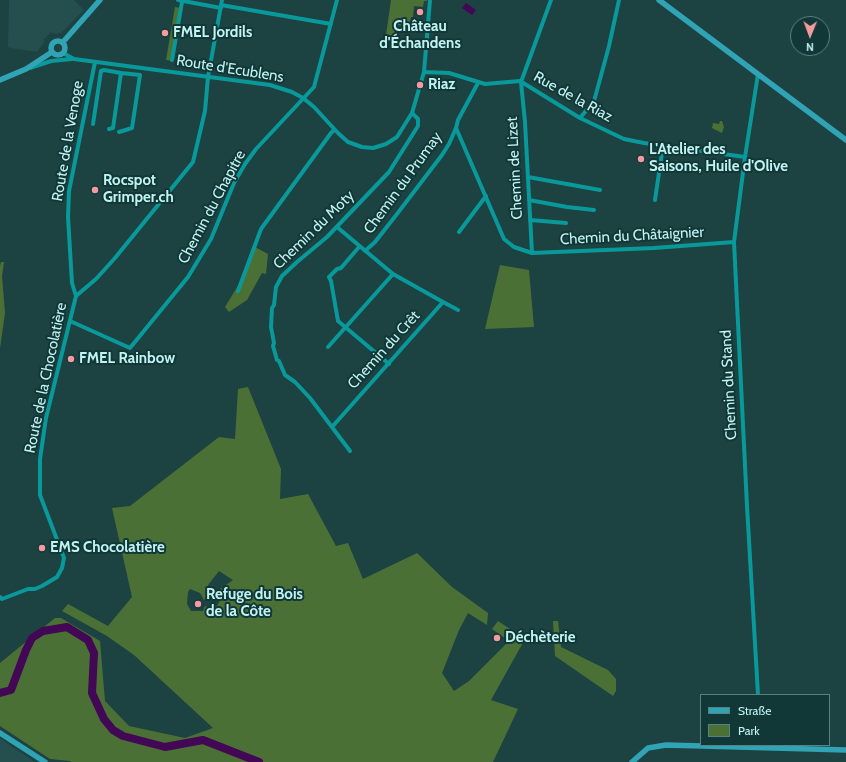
<!DOCTYPE html>
<html>
<head>
<meta charset="utf-8">
<style>
	body { margin:0 }
	#map { position:relative; width:846px; height:762px; overflow:hidden; background:#1d4242; font-family:Cabin,sans-serif }
	canvas { display:block }
	.legend { position:absolute; left:700px; top:694px; width:130px; height:52px; box-sizing:border-box; background:#123737; border:1px solid #588282; margin:0; padding:5px 7px; list-style:none; font-size:12px; color:#c0f3f2 }
	.legend li { display:flex; align-items:center; gap:8px; height:20px }
	.legend b { width:20px; border:1px solid #588282 }
	.north { position:absolute; left:790px; top:16px; width:40px; height:40px; box-sizing:border-box; background:#123737; border:1px solid #588282; border-radius:50%; rotate:181deg; font-size:11px; font-weight:700; line-height:16px; text-align:center; color:#c0f3f2 }
	.north::after { content:''; display:block; margin:auto; width:14px; height:18px; background:#f49aa1; clip-path:polygon(50% 0,100% 100%,50% 72%,0 100%) }
</style>
</head>
<body>
<div id="map">
<canvas width="846" height="762"></canvas>
<ul class="legend">
<li><b style="height:5px;background:#30a3b5"></b>Straße</li>
<li><b style="height:11px;background:#4b7036"></b>Park</li>
</ul>
<div class="north">N</div>
</div>
<script>
const g = document.querySelector('canvas').getContext('2d');
g.lineJoin = 'round';
function fillPath(path, color) { g.fillStyle = color; g.fill(path, 'evenodd'); }
const shape = rows => new Path2D(rows.map(r => 'M' + r).join(''));
function stroke(path, color, width, dash) { g.strokeStyle = color; g.lineWidth = width; g.lineCap = dash ? 'butt' : 'round'; g.setLineDash(dash || []); g.stroke(path); }
function label(font, color, halo, rows, align = 'center') {
  g.font = font + ' Cabin,sans-serif'; g.lineWidth = 4; g.setLineDash([]); g.textBaseline = 'middle'; g.strokeStyle = halo; g.fillStyle = color; for (const [text, x, y, turn = 0] of rows) {
    g.save(); g.translate(x, y); g.rotate((+turn || 0) * Math.PI / 180); g.textAlign = isNaN(turn) ? turn : align; if (halo) g.strokeText(text, 0, 0); g.fillText(text, 0, 0); g.restore();
  }
}
fillPath(shape([
	[9,0,74,0,84,10,61,33,55,34,51,32,43,40,45,41,37,52,16,49,8,47],
	[0,738,8,744,35,762,0,762]
]), '#254e4e');
fillPath(shape([
	[391,0,427,0,427,1,424,1,423,7,414,6,413,17,411,17,410,22,405,22,404,26,398,25,397,36,386,35],
	[175,7,181,8,172,61,166,60],
	[720,121,722,121,724,127,722,133,712,128,713,123,719,124],
	[255,247,268,254,266,274,262,273,247,300,229,312,225,307,239,284],
	[1,262,4,262,2,276,5,313,0,348,0,266],
	[500,265,529,270,534,327,485,329],
	[248,387,281,469,280,499,308,494,336,546,348,543,363,579,417,553,452,587,488,613,487,625,468,613,459,630,442,673,454,691,469,681,509,641,492,629,498,621,525,639,491,700,518,709,493,762,71,762,70,761,50,759,0,726,0,663,55,618,61,618,100,641,105,701,129,726,185,738,213,728,134,655,107,636,62,611,68,604,108,626,132,597,112,508,130,506,219,437,235,439,238,389],
	[219,571,233,580,216,592,220,600,217,606,211,608,205,606,203,611,191,611,187,604,188,592,190,589,200,593,204,600,208,596,207,590,210,589,208,585],
	[553,621,558,621,561,647,608,670,616,679,616,691,613,696,555,656]
]), '#4b7036');
fillPath(shape([
	[466,3,476,10,472,15,462,8]
]), '#420855');
stroke(shape([
	[0,693,11,690,26,650,32,638,43,631,67,627,88,640,94,653,92,693,104,719,113,730,123,736,165,747,203,740,259,762]
]), '#420855', 8);
stroke(shape([
	[178,0,221,8],
	[221,5,331,24],
	[63,53,74,59,270,85,292,92,303,98,314,107,338,133,348,142,362,147,373,148,386,144,397,137,412,113,424,72,430,0],
	[172,60,182,2],
	[30,68,51,61,72,59],
	[424,72,449,73,485,84,520,81,580,118,624,139,644,143,745,157],
	[758,74,745,157,734,242,747,506,758,695],
	[580,118,594,101,596,94,609,46,619,0],
	[93,124,101,71,104,70,121,73,113,128,109,129],
	[456,128,504,239,514,247,532,253,654,248,734,242],
	[119,132,132,128,140,75,121,73],
	[528,177,600,190],
	[529,200,567,207,594,210],
	[655,200,663,146],
	[530,220,566,223],
	[337,227,393,274,443,302],
	[459,232,486,196],
	[359,247,341,268,337,269,329,277,331,281,338,321,389,364],
	[365,251,375,242,397,214,442,155,449,144,456,128,458,120,478,83],
	[532,253,525,122,521,82,551,0],
	[238,291,261,229,331,133,334,130],
	[76,296,72,283,68,217,69,191,95,62],
	[70,321,130,348,188,277,211,239,234,183,245,164,256,149,314,87,337,0],
	[328,347,393,274],
	[332,427,443,302,458,310],
	[350,451,310,398,295,382,285,375,279,361,277,360,273,346,274,343,271,327,272,308,274,305,276,287,282,276,297,262,327,237,389,172,418,126,418,119,412,113],
	[0,597,2,599,28,589,35,589,42,586,57,577,62,568,64,558,40,495,40,459,46,418,76,296,96,279,115,258,193,162,205,111,208,77,222,0]
]), '#09999a', 4);
stroke(shape([
	[659,0,846,140],
	'51 48a7 7 0 1 1 14 0a7 7 0 1 1-14 0Z',
	[63,42,100,0],
	[0,80,26,69,52,52],
	[0,733,45,762],
	[632,762,648,748,666,745,846,750]
]), '#30a3b5', 5.5);
for (const [x, y, r, color] of [
	[420,12,4,"#f49aa1"],
	[165,33,4,"#f49aa1"],
	[420,85,4,"#f49aa1"],
	[641,159,4,"#f49aa1"],
	[95,190,4,"#f49aa1"],
	[71,359,4,"#f49aa1"],
	[42,548,4,"#f49aa1"],
	[198,604,4,"#f49aa1"],
	[497,638,4,"#f49aa1"]
]) { const dot = new Path2D(); dot.arc(x, y, r, 0, 2 * Math.PI); g.fillStyle = color; g.fill(dot); stroke(dot, '#123737', 1.5); }
label('bold 15px', '#c0f3f2', '#123737', [
	["Château",420,27,"center"],
	["d'Échandens",420,44,"center"],
	["FMEL Jordils",173,33],
	["Riaz",428,85],
	["L'Atelier des",649,150],
	["Saisons, Huile d'Olive",649,167],
	["Rocspot",103,181],
	["Grimper.ch",103,198],
	["FMEL Rainbow",79,359],
	["EMS Chocolatière",50,548],
	["Refuge du Bois",206,595],
	["de la Côte",206,612],
	["Déchèterie",505,638]
], 'left');
label('15px', '#c0f3f2', '#123737', [
	["Route d'Ecublens",230,69,9],
	["Rue de la Riaz",573,97,29],
	["Route de la Venoge",68,141,-80],
	["Chemin de Lizet",515,168,-93],
	["Chemin du Prumay",403,183,-54],
	["Chemin du Chapitre",212,207,-62],
	["Chemin du Moty",314,230,-44],
	["Chemin du Châtaignier",632,236,-3],
	["Chemin du Crêt",384,350,-48],
	["Route de la Chocolatière",46,378,-78],
	["Chemin du Stand",729,385,-93]
]);
</script>
</body>
</html>
